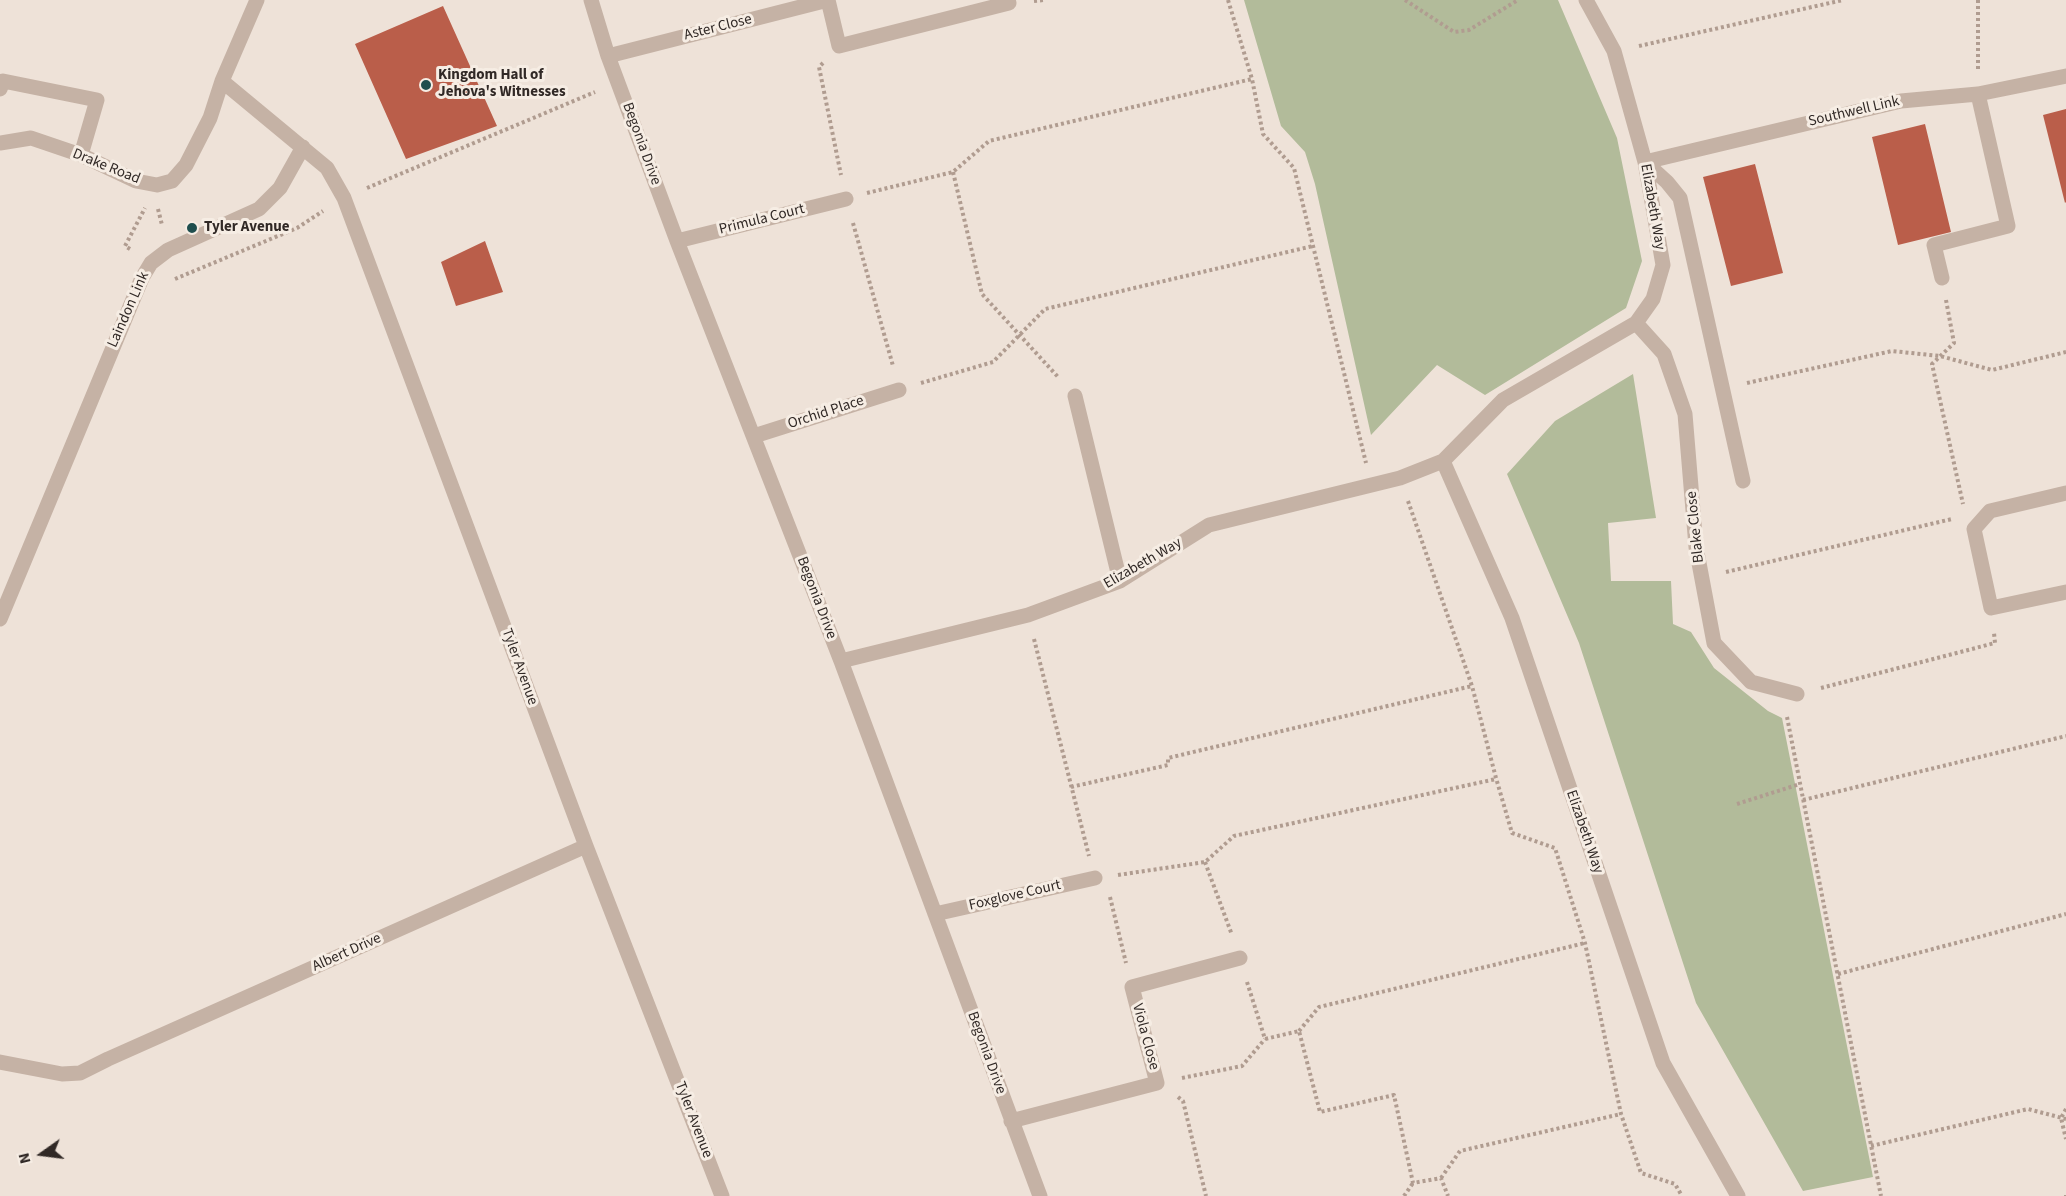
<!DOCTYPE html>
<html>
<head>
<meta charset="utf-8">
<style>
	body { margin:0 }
	#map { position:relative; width:2066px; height:1196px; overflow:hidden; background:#eee2d8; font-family:"Source Sans 3",sans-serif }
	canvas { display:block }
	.north { position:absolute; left:12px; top:1124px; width:60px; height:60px; -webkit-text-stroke:4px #f6ede4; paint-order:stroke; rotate:256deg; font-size:16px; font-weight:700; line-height:24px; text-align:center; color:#312926 }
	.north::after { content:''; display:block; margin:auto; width:21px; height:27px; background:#312926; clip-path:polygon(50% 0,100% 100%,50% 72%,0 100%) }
</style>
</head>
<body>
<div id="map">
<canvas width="2066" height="1196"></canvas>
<div class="north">N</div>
</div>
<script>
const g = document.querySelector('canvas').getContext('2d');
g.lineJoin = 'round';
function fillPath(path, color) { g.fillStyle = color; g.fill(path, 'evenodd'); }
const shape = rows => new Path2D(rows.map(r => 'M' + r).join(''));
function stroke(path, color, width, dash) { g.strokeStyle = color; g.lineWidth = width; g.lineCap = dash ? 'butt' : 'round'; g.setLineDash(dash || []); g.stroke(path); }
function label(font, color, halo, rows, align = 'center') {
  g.font = font + ' "Source Sans 3",sans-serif'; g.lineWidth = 6; g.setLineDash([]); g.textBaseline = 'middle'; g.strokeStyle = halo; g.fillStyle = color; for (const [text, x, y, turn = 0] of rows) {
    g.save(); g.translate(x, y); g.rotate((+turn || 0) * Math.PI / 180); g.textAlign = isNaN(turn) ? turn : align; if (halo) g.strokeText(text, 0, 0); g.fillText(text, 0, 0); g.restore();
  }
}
fillPath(shape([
	[1244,0,1558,0,1617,138,1642,261,1626,308,1485,395,1437,365,1371,435,1315,184,1305,152,1281,126],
	[1633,374,1656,518,1608,523,1611,581,1671,581,1673,624,1691,632,1714,668,1768,711,1782,718,1873,1177,1803,1191,1696,1003,1579,643,1507,474,1555,421]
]), '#b2bb9a');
fillPath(shape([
	[443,6,497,126,406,159,355,44],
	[2066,109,2066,202,2065,203,2043,115],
	[1925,124,1951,232,1898,245,1872,137],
	[1755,164,1783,273,1731,286,1703,177],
	[485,241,503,292,456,306,441,262]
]), '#ba5e4a');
stroke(shape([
	[1228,0,1252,79,1263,134,1294,168,1366,463],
	[1405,0,1454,32,1469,30,1518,0],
	[1034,1,1044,0],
	[1639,46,1843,0],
	[823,63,819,67,841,175],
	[1978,69,1978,0],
	[953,172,982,294,1059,378],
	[367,188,595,92],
	[867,193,953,172,989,141,1252,79],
	[158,209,162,225],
	[853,223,893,366],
	[130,249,125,246,145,208],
	[175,279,297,228,323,211],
	[1946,300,1954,343,1932,364,1963,504],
	[921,383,993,362,1045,309,1313,246],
	[1747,383,1892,351,1940,356,1992,370,2066,352],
	[1408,501,1472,686,1496,778,1512,833,1555,848,1585,943,1621,1114,1641,1173,1675,1184,1682,1196],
	[1726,572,1952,519],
	[1034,639,1089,856],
	[1821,688,1995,643,1994,633],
	[1787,717,1881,1196],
	[1071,787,1168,765,1168,758,1472,686],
	[1803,800,2066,736],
	[1737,804,1800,784],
	[1205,862,1232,935],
	[1118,875,1205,862,1234,836,1496,779],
	[1110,897,1126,963],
	[1838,974,2066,914],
	[1247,982,1265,1039,1299,1031,1320,1112,1394,1095,1413,1183,1441,1178,1448,1196],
	[1299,1031,1319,1007,1585,943],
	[1182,1078,1242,1066,1265,1039],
	[1178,1097,1183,1101,1206,1196],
	[2066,1109,2061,1118,2066,1139],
	[1871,1146,2028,1109,2066,1119],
	[1441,1178,1460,1151,1621,1114],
	[1404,1196,1413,1183],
	[2066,1196,2066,1195]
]), '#b09c90', 4, [3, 3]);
stroke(shape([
	[591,0,608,56,677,241,841,661,1040,1196],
	[828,0,839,46,1009,3,1008,0],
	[608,56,828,0],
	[222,81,327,168,344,198,586,846,722,1196],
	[0,89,3,81,97,100,81,155],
	[0,143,31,138,81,155,136,181,157,185,172,181,186,165,210,118,222,81,257,0],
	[1645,162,1901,101,1978,94,2066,76],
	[1645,162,1667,182,1680,198,1743,481],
	[677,241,846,199],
	[1942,278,1934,245,2008,226,1978,94],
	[1636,323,1664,354,1685,414,1696,547,1714,643,1751,682,1797,694],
	[1075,396,1120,581],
	[754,436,899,390],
	[1443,461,1512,618,1663,1063,1738,1196],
	[2066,493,1990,511,1974,529,1991,608,2066,592],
	[0,619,142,278,151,263,168,250,259,209,280,188,303,147],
	[841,661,1028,615,1120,581,1209,525,1400,478,1443,461,1503,400,1636,323,1653,299,1663,265,1645,162,1614,51,1586,0],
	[935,914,1095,878],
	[0,1062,62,1074,80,1073,108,1059,586,846],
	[1011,1121,1157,1083,1132,987,1240,958]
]), '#c5b2a5', 15);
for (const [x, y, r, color] of [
	[426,85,6,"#1f4e4e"],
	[192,228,6,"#1f4e4e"]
]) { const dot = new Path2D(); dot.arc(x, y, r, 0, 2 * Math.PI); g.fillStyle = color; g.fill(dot); stroke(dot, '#f6ede4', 2); }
label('15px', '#312926', '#f6ede4', [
	["Aster Close",718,28,-14],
	["Southwell Link",1854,112,-13],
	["Begonia Drive",641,144,70],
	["Drake Road",106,167,22],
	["Elizabeth Way",1652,207,80],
	["Primula Court",762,220,-14],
	["Laindon Link",129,310,-66],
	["Orchid Place",826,413,-18],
	["Blake Close",1696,527,-96],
	["Elizabeth Way",1143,564,-30],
	["Begonia Drive",816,598,69],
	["Tyler Avenue",519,667,70],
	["Elizabeth Way",1584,832,71],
	["Foxglove Court",1015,896,-13],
	["Albert Drive",347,953,-24],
	["Viola Close",1145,1037,75],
	["Begonia Drive",986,1053,70],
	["Tyler Avenue",693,1120,69]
]);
label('bold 15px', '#312926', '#f6ede4', [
	["Kingdom Hall of",438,76],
	["Jehova's Witnesses",438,93],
	["Tyler Avenue",204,228]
], 'left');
</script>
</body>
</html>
